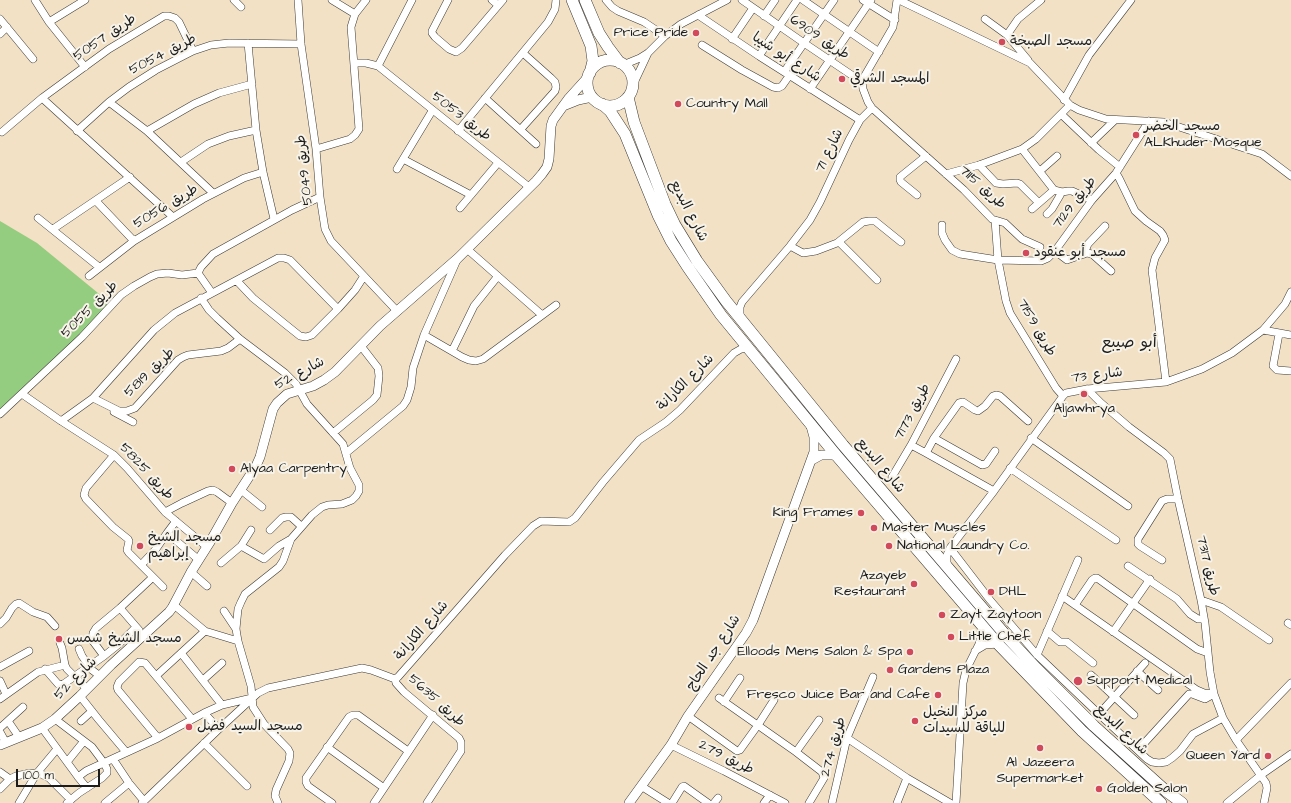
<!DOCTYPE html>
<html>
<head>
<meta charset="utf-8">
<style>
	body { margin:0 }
	#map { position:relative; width:1291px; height:803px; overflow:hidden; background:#f2e1c5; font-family:"Architects Daughter",sans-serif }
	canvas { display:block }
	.scale { position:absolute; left:16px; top:769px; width:84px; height:18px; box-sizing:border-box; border:2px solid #1c1c1c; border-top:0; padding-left:5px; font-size:12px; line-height:14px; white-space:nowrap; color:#1c1c1c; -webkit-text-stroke:3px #f7f3e8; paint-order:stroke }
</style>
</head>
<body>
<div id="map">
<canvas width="1291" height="803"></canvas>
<div class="scale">100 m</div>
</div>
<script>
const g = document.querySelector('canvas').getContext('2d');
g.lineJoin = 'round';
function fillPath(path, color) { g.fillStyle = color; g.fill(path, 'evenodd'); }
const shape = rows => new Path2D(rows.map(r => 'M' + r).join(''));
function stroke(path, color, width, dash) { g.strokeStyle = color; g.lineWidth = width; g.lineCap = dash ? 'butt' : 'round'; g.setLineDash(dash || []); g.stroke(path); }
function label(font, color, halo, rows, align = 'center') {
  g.font = font + ' "Architects Daughter","Playpen Sans Arabic",sans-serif'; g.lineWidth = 4; g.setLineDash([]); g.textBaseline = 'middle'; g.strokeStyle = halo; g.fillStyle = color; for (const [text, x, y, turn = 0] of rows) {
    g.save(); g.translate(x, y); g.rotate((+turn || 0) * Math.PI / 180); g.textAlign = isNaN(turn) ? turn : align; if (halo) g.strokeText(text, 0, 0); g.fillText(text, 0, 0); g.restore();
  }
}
fillPath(shape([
	[0,221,37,243,109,302,89,326,0,409]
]), '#95cd80');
const street = shape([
	[35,0,49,22,85,67],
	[234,0,241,7],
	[298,0,301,44,316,149,320,197,325,229,331,241,397,311],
	[332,0,355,14],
	[448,0,432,31,432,33,435,37,449,49,456,52,462,48,503,0],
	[492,0,498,5],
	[606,0,612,7,618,11,644,22,665,36],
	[742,0,804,43,862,82],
	[803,0,879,52],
	[863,0,895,20],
	[897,0,893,27,864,77,862,82,863,89,868,102,872,108,964,190,992,219,1005,223,1022,239,1040,247],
	[899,0,1030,63,1070,105,1079,110,1106,119,1164,122,1262,154,1291,176],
	[698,15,759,56,860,120],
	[764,16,775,0],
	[0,19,33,59],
	[985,19,1007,35,1028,60],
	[49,22,85,0],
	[0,34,7,27],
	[1007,35,1018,19,1041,0],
	[732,39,753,8],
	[248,43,256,130,263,172,274,219],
	[702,45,742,70,773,87,778,88,782,86,789,76],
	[759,56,797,0],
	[355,63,366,63,378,66,529,187],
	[623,65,640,58,648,53,665,36,681,24,727,0],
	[378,66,412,0],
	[784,72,834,0],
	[633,85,648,53],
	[810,89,871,0],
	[42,98,173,217],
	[485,98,536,144],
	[1064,100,1089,55,1131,0],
	[109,102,147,131,213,193],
	[1061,114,1099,150,1120,167],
	[521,129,555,91,556,87,555,82,551,78,523,53],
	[77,131,109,102,129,87,156,70,193,51,211,45,229,43,301,44],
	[147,131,194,104,219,93,252,84],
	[458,131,548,22,555,9,556,0],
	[2,132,42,98,109,49,164,16,169,16,175,18,179,22,193,51],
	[1091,143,1115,120],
	[316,149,350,139,355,135,359,129,351,27,355,14,366,0],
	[1022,149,1054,190],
	[403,159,471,195],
	[181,162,208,144,229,136,256,130],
	[979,165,996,183,1003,184,1017,183,1020,184,1039,203],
	[397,169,432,111],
	[1040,171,1057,156],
	[1116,173,1119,178,1135,211,1146,221,1160,231,1163,235,1165,240,1155,258,1152,270,1166,382],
	[946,174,979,165,1022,149,1036,139,1070,105],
	[1054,190,1062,192,1068,191,1072,191,1092,200],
	[917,195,901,182,900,180,900,177,926,156],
	[96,201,134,241],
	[460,208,498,163],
	[1032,209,1054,190],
	[1047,214,1052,209,1062,192],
	[38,218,99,267],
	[995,220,998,260,1006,301,1010,313,1056,388,1063,396],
	[942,225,942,233,945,240,952,250,960,254,998,260,1041,261,1048,258,1055,251,1092,200,1116,173,1149,121],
	[53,229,130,177],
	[839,242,877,280],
	[790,246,803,253,816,251,837,243,863,222,869,221,875,221,901,242],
	[467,249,542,315],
	[1055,251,1067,260,1087,253,1092,254,1111,271],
	[1084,254,1088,244,1105,226],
	[198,273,212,293],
	[89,276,134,241,203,199,244,178,263,172],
	[237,281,253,298,285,324,300,336,306,337,312,335,338,309,355,290,364,276],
	[201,298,209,310,217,318,240,339,285,373,296,384,307,404,343,444,350,468,359,485,359,491,356,496,352,500,342,504,328,505,322,507,312,515,291,539,283,561,279,567,245,594,241,602,238,609,236,629,238,641,251,686,253,707,264,724,288,749,290,753,289,761,276,790,275,796,278,803],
	[740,318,740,307,742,302,790,246,810,220,820,202,849,140,860,120,872,108],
	[1263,330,1291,335],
	[1279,334,1273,366,1277,370,1291,371],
	[424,335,462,357,469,360,476,361,483,359,556,305],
	[452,351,474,306,498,276],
	[1087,389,1101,403,1129,427,1164,453,1170,459,1178,499,1201,600,1205,623,1210,672,1214,694,1223,718,1236,740,1266,783,1267,788,1264,803],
	[22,394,61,421,114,455,127,468,165,512,207,547],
	[93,398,154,330,175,313,278,258,284,258,290,260,338,309],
	[114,412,133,422],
	[0,414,82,337,121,295,134,286,150,277,157,274,168,273,182,275,198,273,201,267,213,254,292,210,320,197],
	[61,421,93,398,119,411,127,411,135,408,178,360,183,357,188,355,221,351,228,348,240,339],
	[333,433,373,400,377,395,379,376,378,368,361,346],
	[934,438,982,465,986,464,995,451],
	[1031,438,1128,506],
	[911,445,926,453,934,438,959,403,963,402,975,410,978,411,985,406,993,396,996,395,1000,396,1028,421],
	[346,453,403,406,407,400,411,387,413,368,424,335,457,260],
	[926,453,994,491],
	[114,455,86,488,84,495,86,499,113,527,128,539,129,541,127,550,129,553,163,587],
	[1010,468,1116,540],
	[892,477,911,445,956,359],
	[241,490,262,507],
	[165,512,182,503,208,491,213,490,217,492,232,503],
	[270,530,282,518,286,517,291,517,301,526],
	[167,533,199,560],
	[241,546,251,530],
	[950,548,990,600,1037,655,1099,714,1147,759,1152,762,1159,763,1166,762,1172,758,1180,751,1193,734,1223,718],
	[1162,560,1140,546,1138,544,1138,539,1162,501,1167,499,1178,499],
	[221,563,241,546,264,559,279,546,291,539],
	[141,565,156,549,167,533,176,521],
	[947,566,947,555,950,548,994,491,1063,396,1066,393,1087,389,1166,382,1202,369,1232,353,1263,330,1285,304,1291,292],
	[1128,566,1177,599,1190,614,1198,619,1204,619],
	[191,572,207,586],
	[1062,596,1197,690,1204,693,1214,694],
	[1201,600,1221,607,1269,640],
	[174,605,205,631,238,641],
	[1075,605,1092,580,1095,578,1097,578,1197,649,1208,653],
	[120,608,139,630],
	[224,611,236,629],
	[1288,623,1291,625],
	[0,624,6,618,12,608,16,604,19,603,33,612,47,617,55,626],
	[1047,631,1060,642,1067,642,1093,663],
	[1113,632,1150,579],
	[60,643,62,648,65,665,67,669,87,689],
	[79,649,82,656,92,670,100,676],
	[975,651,985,645,998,644],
	[181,653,222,705],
	[1037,655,1078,560],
	[104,656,92,640,93,633,96,628,120,608,153,577],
	[0,667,29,651],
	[45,669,58,684,62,685,104,656,119,644,136,627],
	[1137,671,1158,690],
	[1091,675,1134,715],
	[156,676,205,631],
	[395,679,396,683,404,692,459,738,461,742,461,751,459,754,427,803],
	[203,680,222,663],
	[0,681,6,694],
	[80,696,99,720,126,752],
	[719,698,796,752,822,772,824,778,809,803],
	[0,699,38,672,65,665],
	[724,702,740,678],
	[204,713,219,729],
	[1099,714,1145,663],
	[688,716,737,751,740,750,758,725,774,700],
	[55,719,92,747,104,763,107,769,107,773,102,778,79,793,67,803],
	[8,721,19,737],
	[81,721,92,711],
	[0,728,23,707],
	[42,728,78,777,87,788],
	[0,732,6,743],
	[158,738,118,690,117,687,119,682,139,662,145,663,192,719],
	[847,738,907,778,950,803],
	[1236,740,1291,683],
	[204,743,247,786],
	[671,745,724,771,785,803],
	[327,747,384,788],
	[1138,750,1189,694,1192,694,1205,699,1214,694],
	[796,752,819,720],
	[113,759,129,783,144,801],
	[67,762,84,741],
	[0,772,10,779],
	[78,777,86,771,158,738,204,713,222,705,252,698],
	[641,786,668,803],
	[0,789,10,779,16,776,30,773,41,774,49,778,71,800],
	[19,803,37,773,57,749],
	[105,803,129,783],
	[142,803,219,729,258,693,268,688,362,668,371,670,395,679,398,677,505,555,533,526,541,521,569,522,575,518,603,482,639,440,666,422,680,410,734,353,741,349,748,348],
	[332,803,308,786,306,782,306,778,349,717,353,715,358,715,408,751],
	[374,803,433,715],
	[672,803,682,787,684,786,708,803],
	[714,803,718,798],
	[764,803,770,795],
	[832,803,847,738,873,677],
	[897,803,907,778],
	[956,803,963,683,966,670,979,644,983,627],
	[1227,803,1261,775,1291,754]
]);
const secondary = shape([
	[563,106,578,100,592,97],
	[812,460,821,455,836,455],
	[0,745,42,728,55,719,80,696,111,665,169,612,172,608,191,572,210,542,232,503,256,466,260,457,273,409,277,403,287,394,313,386,324,380,335,372,380,326,458,258,536,181,542,174,547,167,549,159,551,126,553,120,569,98,588,77],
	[629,803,671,745,688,716,746,633,753,620,814,452,814,437,811,426]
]);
const primary = shape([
	[572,0,591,46,593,61,590,73],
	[585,0,599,33,608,47,620,63],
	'587 83a23 23 0 1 1 46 0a23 23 0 1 1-46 0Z',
	[628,97,634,122,665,204,675,225,697,261,726,301,843,445,1008,638,1036,668,1094,726,1166,791,1182,803],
	[602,104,610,111,625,134,658,215,671,241,687,266,721,315,836,455,998,644,1082,731,1161,803]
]);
stroke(street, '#3c3a35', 8);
stroke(secondary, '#3c3a35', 10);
stroke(primary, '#3c3a35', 12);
stroke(street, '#fff', 7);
stroke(secondary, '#fff', 9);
stroke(primary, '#fff', 11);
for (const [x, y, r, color] of [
	[696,33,4,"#d1495b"],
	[1002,42,4,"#d1495b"],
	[842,79,4,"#d1495b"],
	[678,104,4,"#d1495b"],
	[1136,135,4,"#d1495b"],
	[1026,253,4,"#d1495b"],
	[1084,394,4,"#d1495b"],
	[232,469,4,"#d1495b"],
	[861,513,4,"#d1495b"],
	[874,528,4,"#d1495b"],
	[140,546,4,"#d1495b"],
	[889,546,4,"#d1495b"],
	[914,584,4,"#d1495b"],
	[991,592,4,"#d1495b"],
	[942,615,4,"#d1495b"],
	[951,637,4,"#d1495b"],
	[59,639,4,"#d1495b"],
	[910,652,4,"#d1495b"],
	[890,670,4,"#d1495b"],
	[1078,681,5,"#d1495b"],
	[938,695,4,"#d1495b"],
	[915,721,4,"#d1495b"],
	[189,727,4,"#d1495b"],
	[1040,748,4,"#d1495b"],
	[1268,756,4,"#d1495b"],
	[1099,789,4,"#d1495b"]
]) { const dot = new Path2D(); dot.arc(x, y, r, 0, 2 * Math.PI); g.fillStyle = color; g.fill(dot); stroke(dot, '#f7f3e8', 1.5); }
label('14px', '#1c1c1c', '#f7f3e8', [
	["Price Pride",688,33,"right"],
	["مسجد الصبخة",1010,42],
	["المسجد الشرقي",850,79],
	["Country Mall",686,104],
	["مسجد الخضر",1144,127],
	["ALKhuder Mosque",1144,143],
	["مسجد أبو عنقود",1034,253],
	["Aljawhrya",1084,409,"center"],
	["Alyaa Carpentry",240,469],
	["King Frames",853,513,"right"],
	["Master Muscles",882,528],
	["مسجد الشيخ",148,538],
	["إبراهيم",148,554],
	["National Laundry Co.",897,546],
	["Azayeb",906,576,"right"],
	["Restaurant",906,592,"right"],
	["DHL",999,592],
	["Zayt Zaytoon",950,615],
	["Little Chef",959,637],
	["مسجد الشيخ شمس",67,639],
	["Elloods Mens Salon & Spa",902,652,"right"],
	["Gardens Plaza",898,670],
	["Support Medical",1087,681],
	["Fresco Juice Bar and Cafe",930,695,"right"],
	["مركز النخيل",923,713],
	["للياقة للسيدات",923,729],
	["مسجد السيد فضل",197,727],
	["Queen Yard",1260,756,"right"],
	["Al Jazeera",1040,763,"center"],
	["Supermarket",1040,779,"center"],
	["Golden Salon",1107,789]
], 'left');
label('14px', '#1c1c1c', '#f7f3e8', [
	["طريق 5057",105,38,-34],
	["طريق 6909",819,38,34],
	["طريق 5054",163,55,-27],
	["شارع أبو شيبا",786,58,33],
	["طريق 5053",461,117,38],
	["شارع 71",830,151,-64],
	["طريق 5049",305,170,-96],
	["طريق 7115",982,188,42],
	["طريق 7129",1075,203,-52],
	["طريق 5056",166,207,-31],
	["شارع البديع",688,211,63],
	["طريق 5055",90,310,-45],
	["طريق 7159",1036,328,60],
	["طريق 5819",150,373,-44],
	["شارع 52",300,374,-28],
	["شارع 73",1097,376,-7],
	["شارع الكارانة",686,383,-45],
	["طريق 7173",913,412,-62],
	["شارع البديع",880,466,50],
	["طريق 5825",146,472,47],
	["طريق 7317",1207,566,77],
	["شارع الكارانة",422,631,-49],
	["شارع جد الحاج",714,653,-57],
	["شارع 52",76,679,-45],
	["طريق 5635",436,701,42],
	["شارع البديع",1121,730,43],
	["طريق 274",834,747,-74],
	["طريق 279",726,758,27]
]);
label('16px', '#1c1c1c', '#f7f3e8', [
	["أبو صيبع",1129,344]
]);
</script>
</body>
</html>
